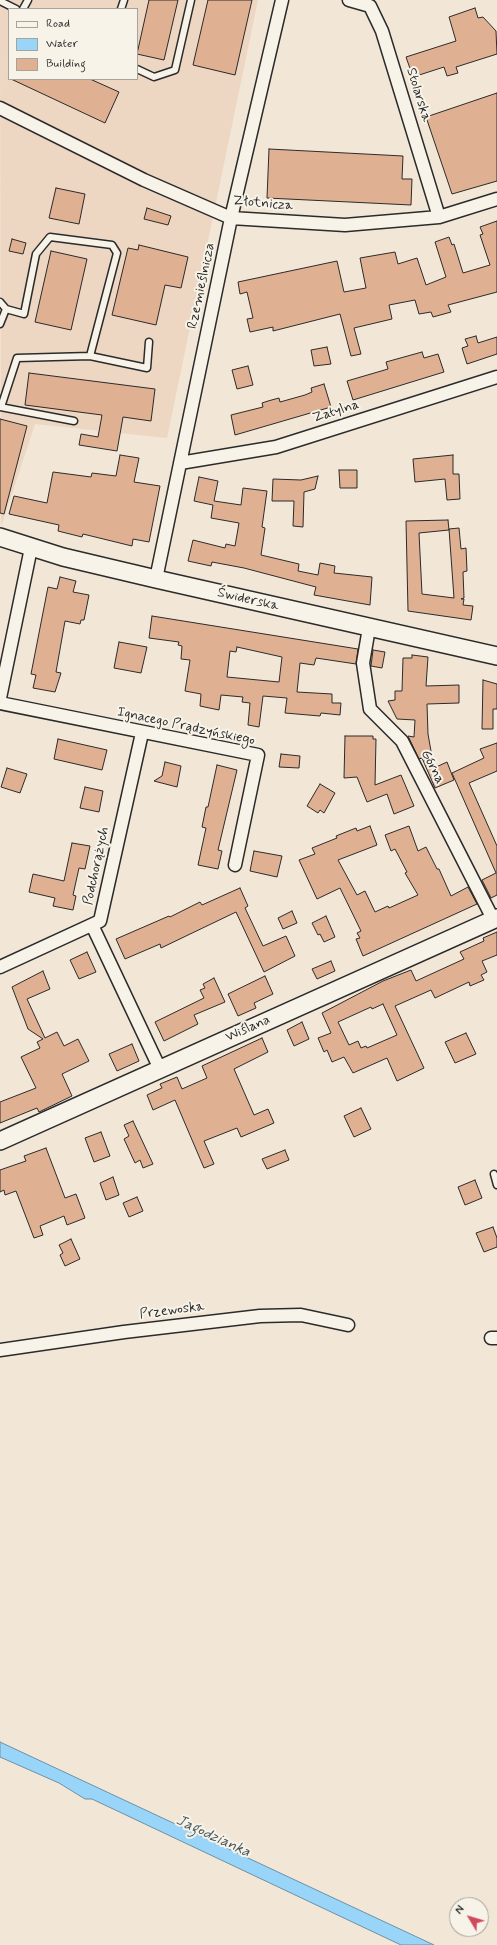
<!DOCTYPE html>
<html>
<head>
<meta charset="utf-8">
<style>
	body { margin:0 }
	#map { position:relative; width:497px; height:1945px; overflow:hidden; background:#f2e6d7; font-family:Mynerve,sans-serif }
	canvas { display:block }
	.legend { position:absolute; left:8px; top:8px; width:130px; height:72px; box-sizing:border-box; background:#f7f3e8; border:1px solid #a5a39c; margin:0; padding:5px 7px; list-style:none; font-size:12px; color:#2b2b2b }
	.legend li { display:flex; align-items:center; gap:8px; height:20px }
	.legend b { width:20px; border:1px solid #a5a39c }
	.north { position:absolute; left:449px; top:1897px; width:40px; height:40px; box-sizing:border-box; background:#f7f3e8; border:1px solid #a5a39c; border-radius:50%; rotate:308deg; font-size:11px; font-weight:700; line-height:16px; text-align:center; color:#2b2b2b }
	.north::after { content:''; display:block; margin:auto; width:14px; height:18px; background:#d1495b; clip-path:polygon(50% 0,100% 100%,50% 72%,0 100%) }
</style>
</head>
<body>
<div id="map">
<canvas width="497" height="1945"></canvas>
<ul class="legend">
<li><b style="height:5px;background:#f7f3e8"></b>Road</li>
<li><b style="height:11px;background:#98d5f8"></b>Water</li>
<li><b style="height:11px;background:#e0b092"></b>Building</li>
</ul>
<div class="north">N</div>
</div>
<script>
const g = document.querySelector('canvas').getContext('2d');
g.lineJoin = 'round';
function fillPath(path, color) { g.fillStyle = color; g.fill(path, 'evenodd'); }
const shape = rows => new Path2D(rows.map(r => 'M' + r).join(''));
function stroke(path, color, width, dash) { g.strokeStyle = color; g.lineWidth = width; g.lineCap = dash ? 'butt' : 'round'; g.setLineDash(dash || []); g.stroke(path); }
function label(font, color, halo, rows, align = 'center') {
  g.font = font + ' Mynerve,sans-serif'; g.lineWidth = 4; g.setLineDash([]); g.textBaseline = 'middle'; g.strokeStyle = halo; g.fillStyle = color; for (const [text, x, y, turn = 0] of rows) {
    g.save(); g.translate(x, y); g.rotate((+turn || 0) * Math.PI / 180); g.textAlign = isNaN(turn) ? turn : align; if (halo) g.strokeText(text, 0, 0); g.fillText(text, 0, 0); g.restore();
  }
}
fillPath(shape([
	[0,0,258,0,167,438,35,424,1,527],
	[9,9,137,9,137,79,9,79]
]), '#edd6c2');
const water = shape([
	[0,1742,434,1945,401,1945,92,1799,85,1799,59,1783,0,1757,0,1742]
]);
fillPath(water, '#98d5f8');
stroke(water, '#6c91a6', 1);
const building = shape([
	[149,0,178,0,164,60,137,54,149,0],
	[208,0,252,0,235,75,193,65,208,0],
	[475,8,478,18,483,17,496,31,497,54,456,67,458,73,447,76,444,67,413,77,406,57,456,41,449,17,475,8],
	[11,79,90,79,119,92,105,123,11,79],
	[497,93,497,181,452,194,426,117,497,93],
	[269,149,403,156,402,179,412,179,411,205,267,198,269,149],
	[56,188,85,194,79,224,49,218,56,188],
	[147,208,171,216,168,225,144,219,147,208],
	[497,221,497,292,448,305,451,312,433,317,431,312,419,314,415,300,389,305,392,319,354,328,361,354,351,356,340,314,273,331,273,327,250,332,247,319,253,318,247,292,240,294,238,282,337,261,344,292,366,288,360,258,395,252,398,264,417,258,426,285,446,277,435,242,449,237,452,245,454,244,463,273,490,265,480,235,483,234,480,227,497,221],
	[12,239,26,243,23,254,9,251,12,239],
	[139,245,188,257,181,288,165,285,156,325,112,315,128,248,138,250,139,245],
	[51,251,87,259,71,330,35,322,51,251],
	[476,336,478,343,497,337,497,354,467,364,462,348,468,346,465,339,476,336],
	[327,347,331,364,314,366,311,350,327,347],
	[422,352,424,358,438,354,444,372,353,400,347,381,388,369,386,362,422,352],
	[248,366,253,385,237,389,232,370,248,366],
	[29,373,155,389,151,421,123,417,117,451,79,445,81,434,98,437,102,415,25,405,29,373],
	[324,384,331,407,235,435,231,415,263,407,262,403,268,401,279,398,280,402,305,395,312,392,311,388,324,384],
	[0,419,27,426,4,514,0,513,0,419],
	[120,455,139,458,134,482,160,486,149,542,133,539,132,546,83,534,82,537,58,531,59,525,9,514,14,496,47,503,53,472,91,477,92,473,116,476,120,455],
	[453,455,453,474,459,474,460,499,447,500,445,479,415,482,413,459,453,455],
	[339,470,357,470,357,488,340,488,339,470],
	[318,476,315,489,304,492,303,527,293,526,294,501,272,501,273,479,301,480,318,476],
	[199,477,218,481,214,501,241,505,243,488,267,491,262,527,265,528,261,555,299,564,298,571,318,575,320,563,335,566,334,573,372,577,370,605,314,595,316,587,244,568,212,562,211,566,188,561,193,540,225,548,226,544,235,546,239,523,211,518,213,505,194,501,199,477],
	[448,520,449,530,419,533,422,594,454,598,449,529,459,528,461,549,466,548,467,571,463,572,464,598,461,599,464,599,463,605,473,606,471,620,408,611,406,521,448,520],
	[60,577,76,581,73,592,89,595,84,620,81,620,80,624,65,621,56,672,61,673,55,692,33,688,36,675,31,674,48,587,57,589,60,577],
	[152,616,358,649,356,664,316,658,314,665,300,663,297,692,332,694,332,703,341,703,340,715,321,713,320,716,285,713,287,698,263,696,259,727,248,725,250,703,242,702,243,697,221,695,219,710,200,706,201,694,185,691,190,660,181,659,182,646,178,645,179,642,149,638,152,616],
	[237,647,282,657,279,682,227,677,230,651,236,652,237,647],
	[119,642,147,647,141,673,114,668,119,642],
	[373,650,385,652,382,668,371,666,373,650],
	[412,655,428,657,426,686,459,685,459,703,427,704,428,734,434,768,447,762,454,780,435,788,422,758,419,759,408,736,414,737,415,720,397,719,388,701,395,700,395,691,402,691,403,658,412,658,412,655],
	[483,680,497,684,497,709,493,709,493,729,482,729,483,680],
	[345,736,373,736,373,739,376,739,375,785,401,775,414,806,394,814,387,794,367,802,357,777,344,778,345,736],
	[58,739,107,750,102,770,54,759,58,739],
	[497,743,497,771,469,783,497,846,497,895,491,898,482,880,496,873,452,773,484,758,480,749,497,743],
	[281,754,300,756,299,768,279,767,281,754],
	[165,762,181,766,177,787,154,781,162,776,165,762],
	[217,765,237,770,218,850,222,851,218,869,198,865,206,828,202,827,206,807,208,807,217,765],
	[7,768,27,774,20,793,1,787,7,768],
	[320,784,335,793,324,813,320,810,318,813,307,806,320,784],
	[85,787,103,791,99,812,80,808,85,787],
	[370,826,377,845,338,860,357,895,365,891,375,912,388,906,389,908,418,895,405,873,407,872,395,849,391,851,385,835,409,826,418,851,426,847,437,869,439,869,451,896,468,887,477,904,363,956,356,939,360,938,357,933,361,931,340,888,317,899,299,860,315,854,312,848,337,838,336,836,356,828,357,831,370,826],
	[72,843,90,846,85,869,79,868,73,895,76,896,73,910,53,906,55,898,29,892,33,874,64,881,72,843],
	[254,851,282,856,277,877,250,871,254,851],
	[240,888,248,906,245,908,263,946,286,936,295,956,264,972,236,912,161,948,160,944,125,959,116,939,169,916,170,917,200,902,202,905,240,888],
	[292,911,297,923,283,929,278,918,292,911],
	[326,916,335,937,324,942,320,934,318,935,312,923,326,916],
	[497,932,497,955,482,961,487,972,481,975,484,980,470,986,469,982,435,998,431,990,395,1006,424,1068,397,1081,387,1058,353,1073,344,1057,332,1062,327,1050,324,1052,318,1038,331,1033,322,1013,383,981,411,970,416,981,464,959,460,952,484,941,483,938,497,932],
	[383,1004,397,1035,367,1048,366,1046,361,1048,358,1041,349,1045,338,1022,371,1007,372,1009,383,1004],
	[87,952,96,972,79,979,70,960,87,952],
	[331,961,335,971,317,979,312,969,331,961],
	[43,971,50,989,27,999,45,1038,57,1032,64,1046,78,1039,89,1061,62,1074,72,1096,39,1112,37,1108,0,1123,0,1102,36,1088,21,1057,40,1048,37,1042,43,1039,28,1029,12,987,43,971],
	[265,976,273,994,254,1003,256,1008,238,1016,228,994,265,976],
	[214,978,225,1002,194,1015,198,1024,164,1041,155,1022,204,998,200,990,205,988,203,984,214,978],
	[302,1022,309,1039,294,1046,287,1030,302,1022],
	[466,1033,476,1054,455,1063,445,1042,466,1033],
	[262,1038,268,1052,234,1069,254,1115,268,1109,274,1123,241,1137,237,1128,204,1141,214,1164,204,1168,175,1100,153,1110,147,1095,162,1088,160,1084,177,1077,182,1089,207,1078,202,1066,262,1038],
	[132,1044,139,1061,117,1071,109,1054,132,1044],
	[361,1108,371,1129,354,1137,344,1116,361,1108],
	[133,1121,153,1164,143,1168,140,1160,135,1163,124,1139,129,1136,124,1125,133,1121],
	[101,1132,110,1156,94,1162,85,1138,101,1132],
	[46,1148,65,1198,76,1194,85,1218,67,1225,64,1216,40,1226,43,1235,34,1238,16,1191,5,1195,4,1190,0,1192,0,1170,26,1161,24,1156,46,1148],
	[285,1150,289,1160,267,1169,262,1159,285,1150],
	[113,1177,119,1195,106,1200,100,1183,113,1177],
	[475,1180,482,1198,465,1205,458,1187,475,1180],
	[137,1197,143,1211,129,1217,123,1203,137,1197],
	[493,1227,497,1238,497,1247,484,1252,476,1233,493,1227],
	[71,1239,80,1259,65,1266,60,1255,63,1253,59,1245,71,1239]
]);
fillPath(building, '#e0b092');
stroke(building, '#2b2b2b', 1);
const lane = shape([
	[0,1,16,9],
	[23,9,28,0],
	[121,9,124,0],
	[137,69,154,77,175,70,191,0],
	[0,302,6,309],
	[0,324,6,309,24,314,36,254,50,237,112,245,117,253,90,356,147,368,149,342],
	[0,407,74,421],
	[1,407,17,358,90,356],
	[494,1174,497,1185]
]);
const street = shape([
	[349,0,370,6,382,31,439,217],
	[0,108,144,180,231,218,345,225,439,217,497,199],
	[180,463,276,447,497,377],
	[156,579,231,218,282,0],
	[369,628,363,663,370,709,402,741,493,919],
	[0,698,31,548],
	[0,703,258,755,235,865],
	[92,925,160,1069],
	[0,967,100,921,142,733],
	[491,1338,497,1338],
	[0,1350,124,1332,260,1316,301,1315,348,1325]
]);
const secondary = shape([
	[0,537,63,557,156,579,497,656],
	[0,1141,497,918]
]);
stroke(lane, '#2b2b2b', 9);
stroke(street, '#2b2b2b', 15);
stroke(secondary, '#2b2b2b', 20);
stroke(lane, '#f7f3e8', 6);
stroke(street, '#f7f3e8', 12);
stroke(secondary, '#f7f3e8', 17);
label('14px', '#2b2b2b', '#f7f3e8', [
	["Stolarska",418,95,73],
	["Złotnicza",263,204,5],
	["Rzemieślnicza",202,286,-78],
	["Zatylna",336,412,-18],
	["Świderska",248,600,13],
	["Ignacego Prądzyńskiego",186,727,12],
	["Górna",432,767,63],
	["Podchorążych",97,866,-78],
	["Wiślana",248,1029,-24],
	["Przewoska",172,1311,-7]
]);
label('italic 15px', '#46565e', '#f7f3e8', [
	["Jagodzianka",213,1837,25]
]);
</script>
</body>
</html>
